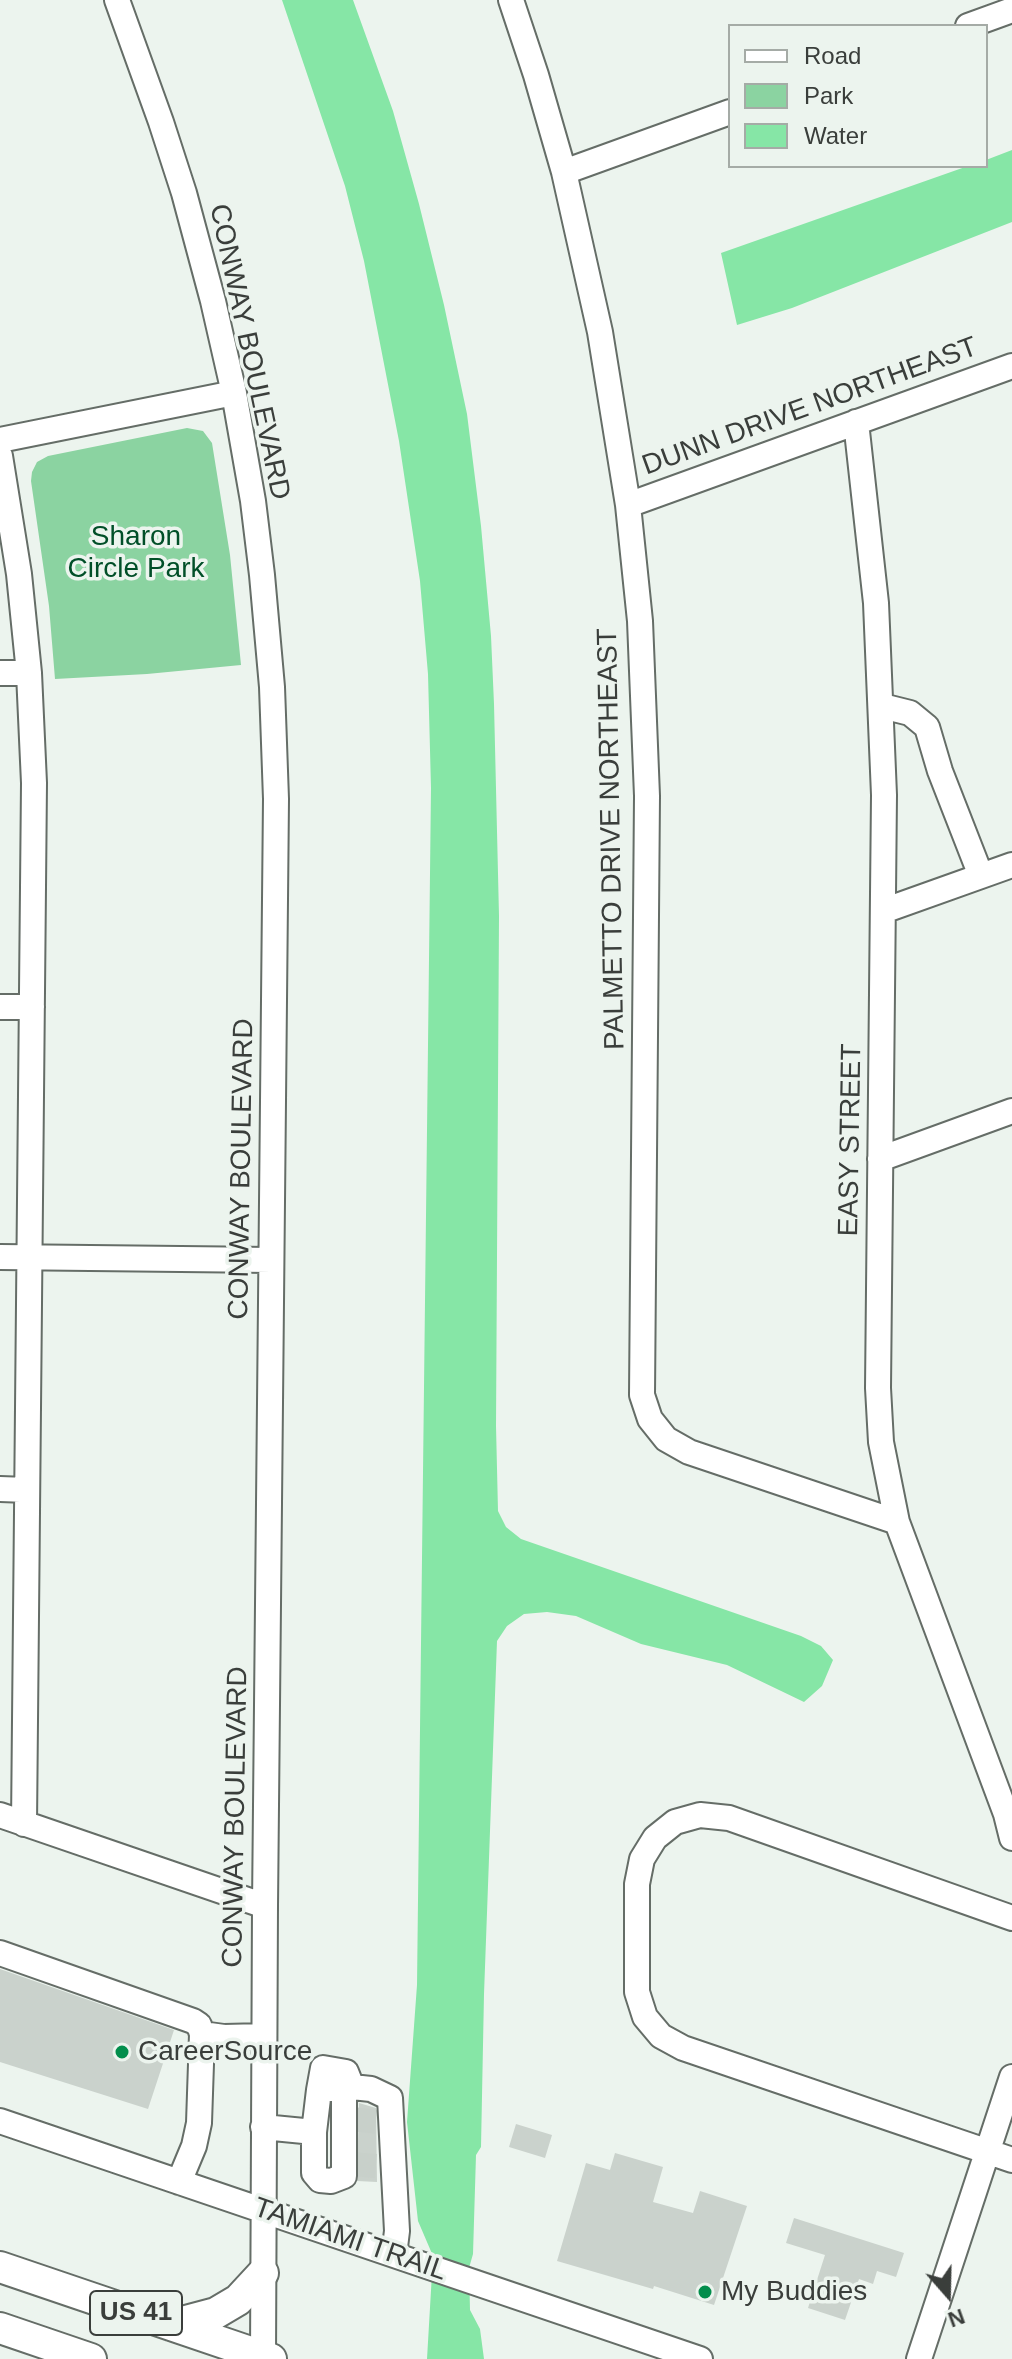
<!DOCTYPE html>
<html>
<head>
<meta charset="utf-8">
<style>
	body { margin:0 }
	#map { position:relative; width:1012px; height:2359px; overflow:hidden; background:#ecf4ee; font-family:Helvetica,sans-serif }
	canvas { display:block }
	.legend { position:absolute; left:728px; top:24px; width:260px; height:144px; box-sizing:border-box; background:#ecf4ee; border:2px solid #a5aba6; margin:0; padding:10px 14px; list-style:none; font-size:24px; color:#3a3e3b }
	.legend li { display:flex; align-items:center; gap:16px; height:40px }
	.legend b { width:40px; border:2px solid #a5aba6 }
	.north { position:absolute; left:908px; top:2255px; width:80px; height:80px; -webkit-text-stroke:6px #ecf4ee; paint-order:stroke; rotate:160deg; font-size:22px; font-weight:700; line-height:32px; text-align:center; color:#3a3e3b }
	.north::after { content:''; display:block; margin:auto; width:28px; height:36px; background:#3a3e3b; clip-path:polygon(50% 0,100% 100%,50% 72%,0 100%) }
</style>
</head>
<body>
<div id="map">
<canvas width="1012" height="2359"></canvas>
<ul class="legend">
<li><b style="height:10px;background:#fff"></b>Road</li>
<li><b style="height:22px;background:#8bd3a1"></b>Park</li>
<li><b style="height:22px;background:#86e6a6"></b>Water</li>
</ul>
<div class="north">N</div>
</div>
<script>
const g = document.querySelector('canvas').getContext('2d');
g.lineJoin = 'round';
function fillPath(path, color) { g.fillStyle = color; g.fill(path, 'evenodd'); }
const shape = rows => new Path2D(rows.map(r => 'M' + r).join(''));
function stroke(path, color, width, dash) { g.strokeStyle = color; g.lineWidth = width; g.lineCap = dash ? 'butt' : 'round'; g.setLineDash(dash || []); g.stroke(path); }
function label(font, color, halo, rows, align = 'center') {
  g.font = font + ' Helvetica,sans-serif'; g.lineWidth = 7; g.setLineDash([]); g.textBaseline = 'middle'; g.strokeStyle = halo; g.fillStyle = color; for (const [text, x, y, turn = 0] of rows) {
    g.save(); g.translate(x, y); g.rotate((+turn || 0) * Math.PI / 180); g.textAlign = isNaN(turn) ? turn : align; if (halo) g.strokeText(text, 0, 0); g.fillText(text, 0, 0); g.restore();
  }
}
fillPath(shape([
	[187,428,203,431,212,443,230,555,241,665,147,674,55,679,49,606,31,481,32,472,37,462,48,456]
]), '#8bd3a1');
fillPath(shape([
	[282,0,353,0,393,111,419,204,444,305,467,414,481,526,491,636,494,704,499,916,496,1426,498,1511,506,1527,521,1539,801,1636,821,1646,833,1660,822,1686,804,1702,727,1665,641,1644,576,1616,547,1612,524,1614,507,1626,497,1641,484,1994,481,2147,476,2155,473,2254,469,2268,470,2310,480,2329,484,2359,427,2359,433,2256,418,2221,407,2122,417,1985,431,788,428,674,420,581,399,441,364,261,345,186],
	[1012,150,1012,222,792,308,737,325,721,253,968,166,986,166,986,160]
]), '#86e6a6');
fillPath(shape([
	[0,1969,174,2030,148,2109,0,2062],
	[359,2103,376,2108,377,2182,357,2181],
	[516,2124,552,2135,545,2158,509,2147],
	[615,2153,663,2167,653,2202,693,2213,700,2191,747,2206,714,2305,654,2286,653,2289,557,2261,586,2163,610,2170],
	[794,2218,904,2253,896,2277,877,2271,873,2284,859,2279,845,2320,808,2308,825,2255,786,2243]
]), '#cad2cc');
stroke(shape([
	[352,2119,378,2122],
	[352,2164,377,2166]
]), '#c8d0ca', 24, [24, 12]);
const minor = shape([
	[117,0,161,122,184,193,213,301,234,393,253,501,262,575,272,687,276,799,265,1906,263,2359],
	[511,0,536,75,564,172,600,332,628,505,640,621,647,796,642,1395,650,1419,666,1439,689,1452,897,1522],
	[968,26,1012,10],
	[564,172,730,112],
	[856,422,876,603,884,795,878,1388,881,1442,897,1522,1006,1814,1012,1838],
	[0,440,234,393],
	[0,456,19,574,29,673,34,783,24,1824],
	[628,505,1012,366],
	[0,673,29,673],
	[882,706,910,713,927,727,940,771,981,876],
	[883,911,1012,865],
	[0,1007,32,1007],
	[880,1159,1012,1111],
	[0,1257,271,1260],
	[0,1489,27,1490],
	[0,1815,265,1906],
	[1012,1918,729,1818,700,1815,675,1822,655,1838,642,1859,637,1884,637,1992,645,2017,661,2036,683,2048,1012,2160],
	[0,1953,193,2021,199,2025,202,2034],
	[319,2090,323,2068,346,2072,352,2087],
	[0,2121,700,2359],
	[263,2127,314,2132,319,2090,352,2087,371,2089,390,2098,397,2231,394,2255],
	[314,2132,314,2173,320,2180,331,2181,344,2176,344,2088],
	[179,2182,194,2146,199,2123,202,2034,224,2037,264,2036],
	[919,2359,1012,2077]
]);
const major = shape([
	[0,2267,271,2359],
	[171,2325,216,2313,238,2300,263,2273],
	[0,2328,91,2359]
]);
stroke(minor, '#656d67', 28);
stroke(major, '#656d67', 34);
stroke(minor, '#fff', 24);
stroke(major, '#fff', 30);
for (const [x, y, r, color] of [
	[122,2052,8,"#028e4c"],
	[705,2292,8,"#028e4c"]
]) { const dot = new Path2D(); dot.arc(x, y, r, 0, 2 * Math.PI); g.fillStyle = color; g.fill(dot); stroke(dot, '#ecf4ee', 3); }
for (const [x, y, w] of [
	[136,2313,92]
]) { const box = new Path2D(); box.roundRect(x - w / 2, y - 22, w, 44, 6); g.fillStyle = '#ecf4ee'; g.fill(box); stroke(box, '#3a3e3b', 2); }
label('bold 26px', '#3a3e3b', null, [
	["US 41",136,2313]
]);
label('28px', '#3a3e3b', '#ecf4ee', [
	["CONWAY BOULEVARD",249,352,78],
	["DUNN DRIVE NORTHEAST",810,407,-20],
	["PALMETTO DRIVE NORTHEAST",612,839,-91],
	["EASY STREET",851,1140,-89],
	["CONWAY BOULEVARD",242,1169,-89],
	["CONWAY BOULEVARD",236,1817,-89],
	["TAMIAMI TRAIL",350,2240,19]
]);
label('28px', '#014f28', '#ecf4ee', [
	["Sharon",136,537],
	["Circle Park",136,569]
]);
label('28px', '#3a3e3b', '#ecf4ee', [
	["CareerSource",138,2052],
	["My Buddies",721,2292]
], 'left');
</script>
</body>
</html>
